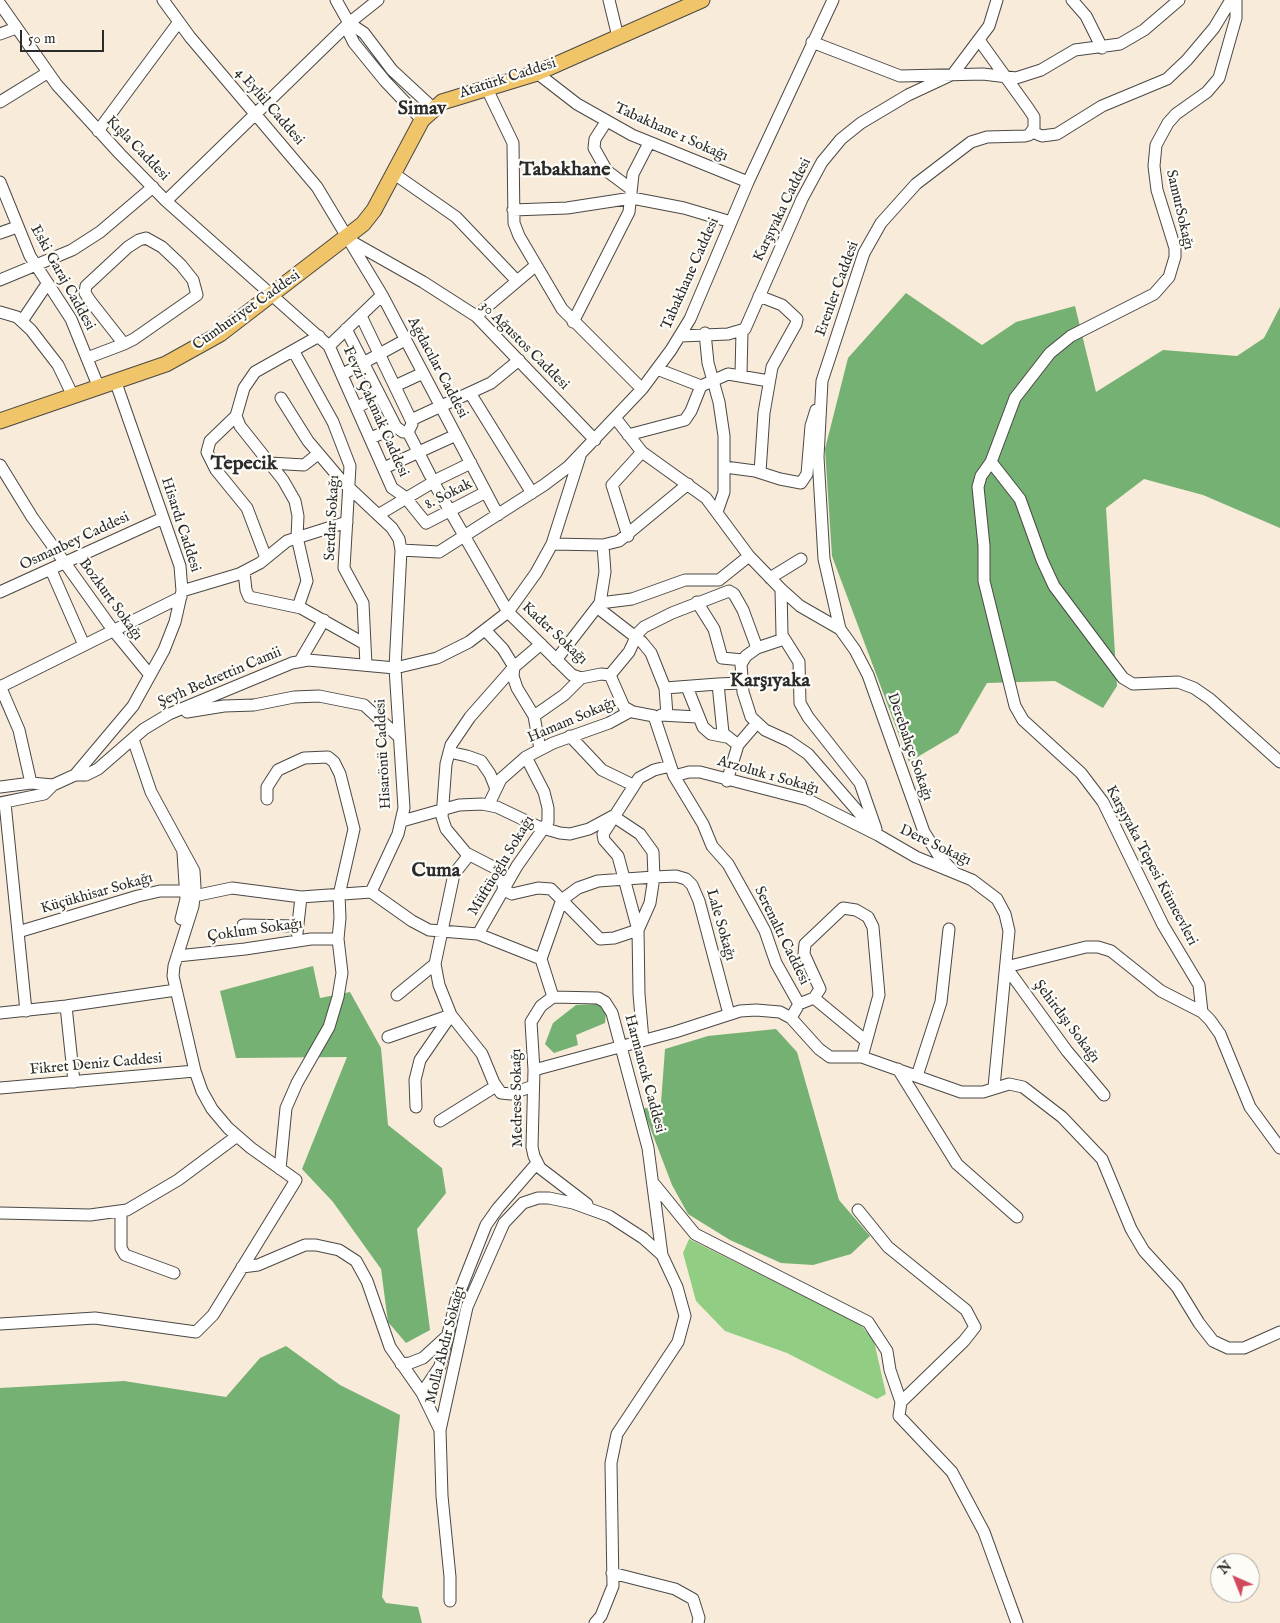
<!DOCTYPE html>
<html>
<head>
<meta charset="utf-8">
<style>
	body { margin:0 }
	#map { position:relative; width:1280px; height:1623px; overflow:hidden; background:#f8ebd9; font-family:"IM FELL English",serif }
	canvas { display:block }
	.north { position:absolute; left:1210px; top:1553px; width:50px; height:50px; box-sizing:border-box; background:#fdfcf7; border:1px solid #a9a8a5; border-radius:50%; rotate:316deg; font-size:14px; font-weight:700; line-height:20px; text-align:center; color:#2b2b2b }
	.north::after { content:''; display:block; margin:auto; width:18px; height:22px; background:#d1495b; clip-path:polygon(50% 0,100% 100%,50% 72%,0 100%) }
	.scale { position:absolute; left:20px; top:30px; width:84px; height:22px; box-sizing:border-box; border:2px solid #2b2b2b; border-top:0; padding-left:6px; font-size:15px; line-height:18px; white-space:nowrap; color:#2b2b2b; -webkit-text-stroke:4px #fdfcf7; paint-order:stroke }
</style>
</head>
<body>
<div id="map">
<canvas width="1280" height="1623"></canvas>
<div class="north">N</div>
<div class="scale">50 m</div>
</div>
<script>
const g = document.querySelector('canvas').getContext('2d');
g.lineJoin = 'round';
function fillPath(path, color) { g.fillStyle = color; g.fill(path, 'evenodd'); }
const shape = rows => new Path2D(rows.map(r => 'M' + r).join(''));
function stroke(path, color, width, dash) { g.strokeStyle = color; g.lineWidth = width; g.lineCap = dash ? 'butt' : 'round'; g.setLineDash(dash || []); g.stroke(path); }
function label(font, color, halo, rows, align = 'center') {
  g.font = font + ' "IM FELL English",serif'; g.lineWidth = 4.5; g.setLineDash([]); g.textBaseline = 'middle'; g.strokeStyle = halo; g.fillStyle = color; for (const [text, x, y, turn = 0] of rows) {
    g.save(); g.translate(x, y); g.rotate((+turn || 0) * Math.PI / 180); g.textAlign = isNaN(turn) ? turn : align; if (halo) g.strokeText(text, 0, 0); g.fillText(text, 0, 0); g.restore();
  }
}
fillPath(shape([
	[689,1239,860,1324,874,1341,886,1394,877,1399,787,1353,725,1331,696,1301,683,1253]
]), '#91ce84');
fillPath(shape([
	[906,293,982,345,1016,322,1075,306,1096,392,1163,350,1237,356,1264,338,1280,307,1280,528,1203,495,1144,479,1106,508,1117,686,1103,708,1055,681,987,683,958,733,909,762,832,556,825,449,848,358],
	[313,966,320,998,350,992,381,1048,388,1125,442,1168,446,1193,417,1229,430,1330,406,1343,388,1322,381,1269,333,1202,302,1169,347,1057,236,1058,220,991],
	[598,1004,606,1012,605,1023,576,1035,578,1045,554,1053,545,1044,553,1023,576,1005],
	[776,1029,797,1052,839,1200,870,1236,851,1254,813,1265,781,1263,730,1240,688,1214,672,1185,643,1109,661,1103,665,1049,708,1036],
	[286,1346,340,1385,400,1415,382,1597,386,1603,418,1607,422,1623,0,1623,0,1388,124,1381,226,1397,260,1358]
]), '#74b172');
const minor = shape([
	[163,0,190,37,317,187,382,295,498,515],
	[336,0,349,23,349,33,354,43,385,81,422,120],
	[609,0,618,37],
	[1072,0,1086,16,1102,48],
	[0,4,57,85,120,154,166,201,329,346,392,488,405,497,426,523,486,492],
	[349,23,364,33,392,70,433,108],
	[0,34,16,28],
	[812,42,900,76,983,74,1016,78,1041,70,1075,50,1120,44,1144,30,1179,0],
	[537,73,577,104,632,135,748,182],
	[486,87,513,143,514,223,519,236,562,309,642,389],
	[0,102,47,73],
	[606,122,595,139,594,148,607,171,631,189],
	[98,131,178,23],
	[1032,132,1042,136,1057,134,1102,106,1167,79,1187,60,1214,28,1231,0],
	[393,173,456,217,517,281],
	[0,182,30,256,71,319,99,388],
	[166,201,349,23,378,0],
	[513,210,567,208,632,198,684,208,731,222],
	[0,233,17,227],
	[347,239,423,282,476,316,595,440],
	[0,280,72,250,100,232,153,187],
	[759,296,782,305,797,319,796,324,772,367,764,413,760,472],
	[0,312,17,317,31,330,58,365,73,396],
	[361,316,411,420,412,424,408,432],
	[476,316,535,266],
	[22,321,47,284],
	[573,322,629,212,633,174,649,143],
	[346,329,396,427,403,432,408,432],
	[705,333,708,363,719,402,724,436,724,492,717,512],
	[681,336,728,334,745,329,802,199,822,162,841,139,861,123,908,95,953,74,989,26,997,0],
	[329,346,382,295],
	[294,352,333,422,350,466,344,568,363,603,366,665],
	[87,358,124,344,134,339,197,295,193,280,181,265,162,247,146,238,139,240,128,247,86,286,85,293,91,302,124,344],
	[657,369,701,386,728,374,769,381],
	[343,374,405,340],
	[741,374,742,331],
	[395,386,423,373],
	[470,393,532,493],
	[281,398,308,441,341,480,392,528,399,539,401,550,395,668,404,808,398,834,371,892],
	[357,407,380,396],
	[236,416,210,441,207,452,216,470,247,508,266,558],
	[616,419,642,452,706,498,749,556,781,589,800,606,840,629],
	[411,420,491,383,519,360],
	[408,432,430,475],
	[628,435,685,420,691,411,701,386],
	[371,438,396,427],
	[991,462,1020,499,1042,560,1054,586,1123,678,1133,684,1178,682,1194,688,1210,699,1280,762],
	[270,463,304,465,318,454],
	[0,465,32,517,113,630,150,675],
	[725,467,755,471,780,479,801,483,807,474,811,426,816,410],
	[384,468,456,435],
	[438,479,471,463],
	[435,485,508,612,572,675,581,678,601,674,610,675],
	[378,515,430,484],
	[628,536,612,485,642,452],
	[552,544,603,545,619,541,688,484],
	[401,550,439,552,544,485,568,467,642,389,671,350,690,319,748,182,833,0],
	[51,570,84,645],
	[244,572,246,590,249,597,301,608,365,644],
	[770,578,801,559],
	[781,589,782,635,799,662,800,703,808,717,860,783,876,829],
	[182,591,239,574,260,563,287,541,347,522],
	[0,592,163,518],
	[697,602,714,629,722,658,743,660],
	[600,603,632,599,685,580,719,580,749,556],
	[298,607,307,581,297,537,298,516,295,501,283,480,240,426,236,416,244,388,255,372,319,336],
	[598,608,642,642,651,653,665,688,667,715],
	[486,631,503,649,514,667,470,717,451,745,446,764,442,817,446,829,466,853,499,870,504,889,508,892,512,894,538,888,551,889,600,939,614,938,638,930,618,856,604,840,603,834,639,778,654,770,670,766],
	[784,639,757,648,746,656,741,664,743,692,751,717,765,730,789,741,808,754,874,830],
	[556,660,600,603,605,572,603,545],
	[300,661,324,620],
	[610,675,624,707,633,712,654,716,674,776,703,824,712,846,728,864,752,907,765,931,776,963,799,1004,791,1018],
	[610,675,629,652,638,633,644,627,672,613,729,591,734,594,743,610,757,648],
	[718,684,741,683],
	[0,686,19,730,31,783],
	[0,687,181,597],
	[687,687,703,727,711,734,726,737],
	[665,688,718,684,723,733,738,745],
	[187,712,224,706,254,705,294,697,319,696,364,705,398,736],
	[661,715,697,717],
	[534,716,564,695,581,678],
	[570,736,602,770,633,785],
	[540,749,534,716,517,688,513,676,514,667,541,644],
	[449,752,467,756,481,761,490,774,496,789],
	[75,775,86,775,98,769,144,729,169,714,292,663,308,660,395,668,437,658,469,642,508,612,536,573,552,544,580,456],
	[674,776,689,772,700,772,808,800,878,835,916,857,972,880,997,899,1005,914,1009,931,994,1087],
	[727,781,738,745,756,724],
	[0,787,31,783,53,785],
	[267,799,267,787,278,770,304,758,328,757,334,762,340,774,354,829,339,895,340,918,338,939,342,973,338,997,329,1027,297,1083,286,1108,280,1169],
	[0,803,44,794,53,785,75,775,133,706,164,650,175,622,182,591,180,566,116,383],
	[5,803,26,1011],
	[489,804,501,779,526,757,553,743,609,723,631,711],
	[402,821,459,805,482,804,497,807,539,827,560,833,570,834,589,829,613,816,640,834,653,852,654,877,650,903,638,930,639,994,643,1040],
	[954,872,939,856,924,832,868,675,855,650,840,629,824,559,818,457,822,381,864,253,881,223,916,184,971,142,987,137,1025,136,1029,135,1034,128,1034,117,1028,108,979,40],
	[371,892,412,921,429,930,478,934,541,959,553,997,598,998,605,1002,612,1013,648,1148,662,1255,677,1287,685,1316,678,1342,617,1434,611,1463,613,1586,601,1616,595,1623],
	[194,896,232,888,301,897,371,892],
	[181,919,186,899,183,853],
	[243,925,298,926],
	[18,932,138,896,160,891,186,891],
	[297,933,301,897],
	[478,934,517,866,548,822,548,808,544,792,526,757],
	[177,956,245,949,311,939,338,939],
	[541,959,560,905,563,899,578,888,598,881,654,877,676,876,686,879,692,885,699,901,729,1014],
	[397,995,435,964,454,874,469,855],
	[553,997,541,1006,531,1022,534,1070,532,1147,534,1156,540,1168,587,1204],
	[814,998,866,1041],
	[799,1004,814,998,820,989,804,954,805,944,843,908,856,910,868,917,873,927,879,995,862,1057],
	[66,1006,74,1082],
	[1202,1012,1199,985,1163,925,1103,802,1081,773,1023,720,1015,706,984,581,984,546,978,487,981,476,991,462,1015,398,1050,353,1071,336,1154,294,1169,277,1175,257,1175,248,1157,190,1154,166,1156,145,1168,123,1176,114,1207,92,1219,78,1236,18,1236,0],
	[0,1013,66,1006,176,990],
	[388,1037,451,1015,482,1054,494,1083,501,1093,511,1094,533,1086],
	[898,1069,957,1164,1017,1217],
	[534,1070,675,1032,740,1011,756,1010,780,1012,791,1018,819,1049,830,1057,862,1057,961,1092,983,1092,1009,1084,1023,1087,1062,1117,1102,1159,1131,1229,1144,1251,1177,1287,1199,1323,1213,1341,1228,1348,1244,1348,1280,1332],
	[917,1076,941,1002,949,929],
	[0,1088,195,1071],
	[1104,1095,1067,1051,1006,967,1086,947,1098,947,1111,951,1161,991,1202,1012,1210,1020,1220,1034,1250,1107,1280,1148],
	[416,1107,415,1080,420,1060,451,1015,439,985,435,964],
	[440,1121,496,1086],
	[655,1185,695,1234,868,1322,887,1351,890,1370,901,1402],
	[858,1210,888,1247,966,1310,975,1327,964,1341,901,1402,899,1416,952,1472,984,1532,1017,1623],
	[121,1212,121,1248,125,1255,174,1273],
	[0,1213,90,1215,127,1210,178,1180,237,1136],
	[242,1267,258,1265,305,1245,316,1245,339,1250,356,1261,367,1281,390,1347,422,1393,440,1430],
	[0,1324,95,1318,196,1332,213,1315,296,1180,251,1148,228,1128,212,1109,202,1091,195,1071,173,976,174,966,193,906,195,887,194,871,151,792,133,739],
	[401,1364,410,1363,423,1358,447,1336],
	[422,1393,440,1366,456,1301,486,1225,498,1208,537,1163],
	[612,1573,675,1589,693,1599,699,1618,698,1623],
	[450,1601,450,1577,442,1496,440,1430,467,1307,504,1223,523,1203,538,1198,549,1198,573,1203,609,1216,643,1238,662,1255]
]);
const major = shape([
	[0,421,166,364,220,334,363,224,374,210,422,120,442,102,537,73,702,0]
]);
stroke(minor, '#4a4845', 13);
stroke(major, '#4a4845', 17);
stroke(minor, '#fff', 11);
stroke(major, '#f0c469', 15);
label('15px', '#2b2b2b', '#fdfcf7', [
	["Atatürk Caddesi",508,79,-18],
	["4 Eylül Caddesi",269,107,49],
	["Tabakhane 1 Sokağı",671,133,24],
	["Kışla Caddesi",137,149,46],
	["Karşıyaka Caddesi",783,210,-64],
	["SamurSokağı",1179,210,77],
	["Tabakhane Caddesi",691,274,-66],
	["Eski Garaj Caddesi",62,278,61],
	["Erenler Caddesi",838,289,-70],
	["Cumhuriyet Caddesi",247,311,-35],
	["30 Ağustos Caddesi",524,346,45],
	["Ağdacılar Caddesi",437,368,62],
	["Fevzi Çakmak Caddesi",375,412,66],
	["8. Sokak",449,495,-27],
	["Serdar Sokağı",333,518,-87],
	["Hisardı Caddesi",180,525,72],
	["Osmanbey Caddesi",75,542,-25],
	["Bozkurt Sokağı",110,600,54],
	["Kader Sokağı",554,634,43],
	["Şeyh Bedrettin Camii",220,678,-23],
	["Hamam Sokağı",572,721,-23],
	["Derebahçe Sokağı",909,747,71],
	["Hisarönü Caddesi",384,754,-93],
	["Arzoluk 1 Sokağı",768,776,16],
	["Dere Sokağı",935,846,25],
	["Müftüoğlu Sokağı",502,866,-59],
	["Karşıyaka Tepesi Kümeevleri",1151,866,62],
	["Küçükhisar Sokağı",97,894,-16],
	["Lale Sokağı",720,925,74],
	["Çoklum Sokağı",255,931,-8],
	["Serenaltı Caddesi",781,936,64],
	["Şehirdışı Sokağı",1066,1022,53],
	["Fikret Deniz Caddesi",96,1065,-5],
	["Harmancık Caddesi",644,1074,75],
	["Medrese Sokağı",518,1098,-91],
	["Molla Abdır Sokağı",446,1345,-76]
]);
label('bold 20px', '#2b2b2b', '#fdfcf7', [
	["Simav",422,110],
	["Tabakhane",565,171],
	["Tepecik",244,465],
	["Karşıyaka",770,682],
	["Cuma",436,872]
]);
</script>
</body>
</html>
